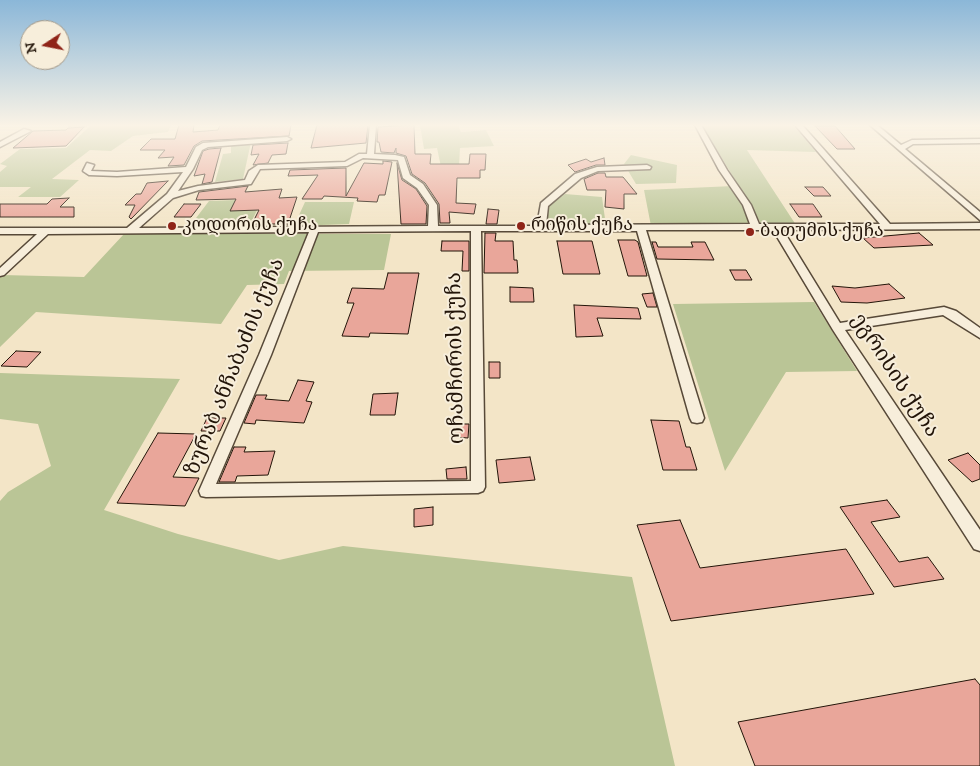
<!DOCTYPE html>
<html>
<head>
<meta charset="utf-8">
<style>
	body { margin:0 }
	#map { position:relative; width:980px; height:766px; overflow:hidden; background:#f3e5c7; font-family:"IM FELL DW Pica",serif }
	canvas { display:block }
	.north { position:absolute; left:20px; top:20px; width:50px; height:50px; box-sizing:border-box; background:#f7eedb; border:1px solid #a29787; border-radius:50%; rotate:259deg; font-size:14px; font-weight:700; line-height:20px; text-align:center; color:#231509 }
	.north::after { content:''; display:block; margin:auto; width:18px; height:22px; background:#8f2418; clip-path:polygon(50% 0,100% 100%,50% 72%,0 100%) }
</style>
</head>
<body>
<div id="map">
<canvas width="980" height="766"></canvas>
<div class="north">N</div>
</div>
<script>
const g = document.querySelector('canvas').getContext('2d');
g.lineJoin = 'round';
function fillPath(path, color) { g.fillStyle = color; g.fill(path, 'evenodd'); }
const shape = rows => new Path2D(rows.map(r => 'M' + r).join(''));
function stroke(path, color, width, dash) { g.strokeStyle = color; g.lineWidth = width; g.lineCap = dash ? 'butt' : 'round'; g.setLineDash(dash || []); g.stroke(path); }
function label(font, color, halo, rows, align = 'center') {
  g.font = font + ' "IM FELL DW Pica","Noto Serif Georgian",serif'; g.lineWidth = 4; g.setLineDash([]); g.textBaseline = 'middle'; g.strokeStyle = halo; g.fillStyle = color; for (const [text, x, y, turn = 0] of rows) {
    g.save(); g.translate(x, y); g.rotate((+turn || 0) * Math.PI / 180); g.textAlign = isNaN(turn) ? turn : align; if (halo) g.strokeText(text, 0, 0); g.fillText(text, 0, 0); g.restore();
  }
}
fillPath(shape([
	[69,125,171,125,168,132,133,136,111,151,90,150,52,179,79,180,60,197,18,197,31,187,0,187,0,172,7,166,0,164,20,149,66,148,90,126,67,127],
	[420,125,458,125,461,132,486,130,494,146,460,148,459,166,441,167,437,148,424,149],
	[702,125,793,125,816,152,747,150,796,225,762,225],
	[251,142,243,179,215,182,223,154,231,153,231,144],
	[631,155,677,165,676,183,636,184,624,164],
	[733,186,752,225,651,226,644,190],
	[565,194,602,197,606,226,547,226,546,208],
	[263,199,249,226,190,226,209,201],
	[305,202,354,202,349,224,294,226],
	[124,234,391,234,384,270,289,271,284,284,247,285,221,324,36,312,0,347,0,277,2,275,84,277],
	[814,302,857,371,786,372,725,471,673,304],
	[0,373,180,379,104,510,178,534,279,560,343,546,632,577,675,766,0,766,0,501,8,492,51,466,38,424,0,419]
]), '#bac596');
const building = shape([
	[179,125,194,125,193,132,218,130,220,125,291,125,289,136,202,141,194,146,184,165,168,166,174,157,158,158,165,150,140,150,151,139,175,139,179,125],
	[317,125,368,125,366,143,311,148,317,125],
	[414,125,415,154,431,154,430,164,469,164,470,154,486,154,485,170,480,170,480,178,457,178,456,203,476,204,474,214,449,212,450,223,440,223,439,204,425,183,412,174,406,156,396,153,396,148,394,153,381,152,379,142,377,142,378,127,414,125],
	[815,126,835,126,855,149,837,149,815,126],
	[84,127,66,146,13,148,33,131,66,130,68,128,84,127],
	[288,143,286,154,272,155,268,163,253,165,259,154,251,155,253,145,288,143],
	[221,148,212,182,202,184,205,174,194,176,203,151,209,149,221,148],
	[604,158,605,165,596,165,575,172,568,165,586,159,591,162,604,158],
	[383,161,392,162,385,195,379,195,377,202,357,201,358,198,324,196,322,199,302,199,318,175,288,176,290,170,346,168,346,196,364,163,383,164,383,161],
	[397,163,402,180,416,189,427,206,426,224,401,224,397,163],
	[598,173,605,173,606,177,623,177,637,194,624,194,624,209,605,207,606,190,587,190,584,179,598,173],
	[168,181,131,219,129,217,135,205,125,205,136,194,141,194,147,183,168,181],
	[248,186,245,192,282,189,279,198,297,197,288,224,252,224,259,210,230,211,236,199,196,200,199,192,248,186],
	[805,187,823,187,831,196,814,196,805,187],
	[69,198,60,207,74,207,74,217,0,217,0,204,47,204,52,199,69,198],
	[184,204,201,204,191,217,174,217,184,204],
	[790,204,813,204,822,217,799,217,790,204],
	[488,209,499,210,497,224,486,224,488,209],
	[485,233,496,233,495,241,513,241,514,260,517,260,518,273,484,273,485,233],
	[919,233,933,245,874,248,863,238,919,233],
	[618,240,635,240,638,242,647,276,628,276,618,240],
	[442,241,469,241,469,271,462,271,463,251,441,251,442,241],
	[557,241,592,241,600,274,563,274,557,241],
	[652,242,656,242,658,247,693,247,691,242,705,242,714,260,657,259,652,242],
	[730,270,746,270,752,280,735,280,730,270],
	[388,273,419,273,408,334,370,333,369,337,342,336,354,303,347,303,352,288,384,289,388,273],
	[889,284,905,298,867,303,841,302,832,286,855,288,889,284],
	[510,287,533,288,534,302,510,302,510,287],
	[653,293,657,307,647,307,642,294,653,293],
	[574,305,638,308,641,319,597,318,603,336,576,337,574,305],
	[16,351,41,352,27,367,1,366,16,351],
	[489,362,500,362,500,378,489,378,489,362],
	[298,380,314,382,306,401,312,402,304,423,256,420,255,424,244,423,256,395,267,395,265,399,289,401,298,380],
	[398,393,395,415,370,415,373,394,398,393],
	[207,418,226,418,220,431,201,431,207,418],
	[651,420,679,421,686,447,690,447,697,470,663,470,651,420],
	[456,424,469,424,468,438,455,437,456,424],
	[158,433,196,434,173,477,199,478,185,506,117,503,158,433],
	[234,447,246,447,244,452,275,451,268,475,237,476,235,482,219,482,234,447],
	[968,453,980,465,980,479,972,482,948,460,968,453],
	[530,457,535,480,499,483,496,460,530,457],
	[466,467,467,479,447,479,446,469,466,467],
	[887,500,900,517,871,522,899,562,928,557,944,579,894,587,840,507,887,500],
	[433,507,433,525,414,527,414,509,433,507],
	[680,520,700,568,846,549,874,594,671,621,637,525,680,520],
	[975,679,980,685,980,766,755,766,738,722,975,679]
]);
fillPath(building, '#e9a69a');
stroke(building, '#231509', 1);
const minor = shape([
	[370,125,376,125,374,154,395,155,404,157,410,175,423,184,437,205,438,226,537,226,541,203,575,174,597,167,647,165,651,167,650,169,598,171,581,178,548,206,546,225,750,224,743,205,719,170,695,125,701,125,727,170,751,205,759,224,880,224,795,125,802,125,890,224,980,223,980,229,783,230,840,323,944,307,956,311,980,328,980,338,943,315,845,330,980,530,980,551,974,549,833,330,773,230,646,230,704,418,702,422,697,423,692,422,690,418,637,231,481,231,485,487,483,491,478,493,206,497,201,496,199,491,259,355,309,232,48,234,4,275,0,276,0,268,37,234,0,234,0,228,127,228,167,194,183,172,117,176,89,175,83,171,87,163,94,165,91,171,117,172,186,167,196,147,203,143,287,137,291,139,287,141,208,147,202,150,193,169,178,191,198,186,245,180,249,171,258,165,345,162,359,154,367,154,370,125],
	[363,158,398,160,403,178,417,188,429,205,428,226,139,228,173,198,199,190,251,184,260,169,347,166,363,158],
	[471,231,471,481,216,484,271,355,318,232,471,231],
	[870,125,877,125,901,145,912,140,980,139,980,143,913,144,905,149,980,212,980,220,870,125],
	[24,129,31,131,0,147,0,142,24,129]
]);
stroke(minor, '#574938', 3);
fillPath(minor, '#f7eedb');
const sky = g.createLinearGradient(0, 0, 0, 232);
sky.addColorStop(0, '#8bb7d8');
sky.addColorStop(0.54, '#faf3e6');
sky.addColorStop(1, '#faf3e600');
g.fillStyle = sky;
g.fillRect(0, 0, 980, 232);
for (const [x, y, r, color] of [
	[172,226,5,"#8f2418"],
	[521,226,5,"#8f2418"],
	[750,232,5,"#8f2418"]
]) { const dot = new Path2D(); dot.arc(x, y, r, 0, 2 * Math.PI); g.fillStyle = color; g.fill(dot); stroke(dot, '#f7eedb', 2); }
label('18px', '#231509', '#f7eedb', [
	["კოდორის ქუჩა",182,226],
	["რიწის ქუჩა",531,226],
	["ბათუმის ქუჩა",760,232]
], 'left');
label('21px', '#231509', '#f7eedb', [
	["ოჩამჩირის ქუჩა",457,358,-91],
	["ზურაბ ანჩაბაძის ქუჩა",236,367,-68],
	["ეგრისის ქუჩა",894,376,57]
]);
</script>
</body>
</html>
